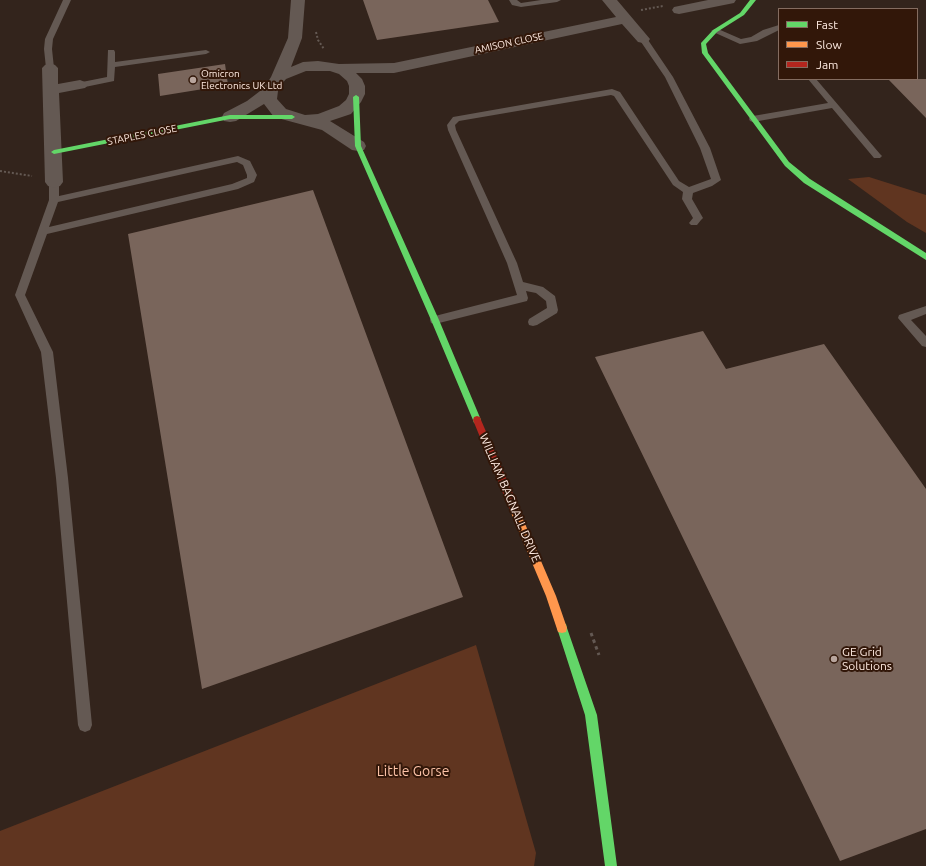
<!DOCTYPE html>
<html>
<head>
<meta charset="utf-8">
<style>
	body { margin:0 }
	#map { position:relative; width:926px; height:866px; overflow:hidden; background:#33241c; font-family:Ubuntu,sans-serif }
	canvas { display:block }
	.legend { position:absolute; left:778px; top:8px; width:140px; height:72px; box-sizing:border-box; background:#321709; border:1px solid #846c60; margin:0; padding:5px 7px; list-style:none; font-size:12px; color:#ffebe2 }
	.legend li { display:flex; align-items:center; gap:8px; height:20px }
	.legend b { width:20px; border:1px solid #846c60 }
</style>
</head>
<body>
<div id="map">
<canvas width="926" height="866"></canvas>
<ul class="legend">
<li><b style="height:5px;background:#63d668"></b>Fast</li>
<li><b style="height:5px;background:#ff974d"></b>Slow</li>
<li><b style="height:5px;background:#b3261e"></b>Jam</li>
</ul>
</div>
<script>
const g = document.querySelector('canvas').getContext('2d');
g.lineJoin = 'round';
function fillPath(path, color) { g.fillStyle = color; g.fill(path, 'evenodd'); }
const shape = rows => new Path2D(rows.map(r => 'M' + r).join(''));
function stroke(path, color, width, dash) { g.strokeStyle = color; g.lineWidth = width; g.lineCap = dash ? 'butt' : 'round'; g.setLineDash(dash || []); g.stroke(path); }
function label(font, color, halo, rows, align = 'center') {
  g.font = font + ' Ubuntu,sans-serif'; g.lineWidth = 4; g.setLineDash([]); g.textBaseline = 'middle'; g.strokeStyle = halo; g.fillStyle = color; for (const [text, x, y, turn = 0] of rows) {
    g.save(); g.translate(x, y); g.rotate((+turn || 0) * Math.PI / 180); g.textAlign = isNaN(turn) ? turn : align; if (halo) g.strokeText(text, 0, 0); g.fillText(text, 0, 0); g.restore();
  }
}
fillPath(shape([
	[869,177,926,195,926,233,907,222,848,179],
	[476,645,536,853,534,866,0,866,0,831]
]), '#603520');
fillPath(shape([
	[363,0,488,0,499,22,377,40],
	[225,64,228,85,160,96,158,74],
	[888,79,926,79,926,118],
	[313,190,463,597,202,689,128,234],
	[703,331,726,369,824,344,926,489,926,829,840,861,595,357]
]), '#79655b');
stroke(shape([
	[641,10,663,6],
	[316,32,318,40,324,49],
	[0,171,32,176]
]), '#645953', 2, [2, 2]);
stroke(shape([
	[591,633,599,655]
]), '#645953', 3, [3.5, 3.5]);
fillPath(shape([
	[63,0,71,0,53,39,52,49,54,68,50,70,46,68,44,49,45,39,63,0],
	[509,0,517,0,521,3,541,0,561,0,557,2,521,7,512,5,509,0],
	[779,25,779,30,757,41,740,44,711,31,715,29,718,29,741,39,751,37,763,30,779,25],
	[640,37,646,37,673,77,710,148,721,180,712,186,693,193,692,199,703,218,701,220,697,225,691,225,689,223,693,218,682,199,683,192,673,185,614,96,611,95,459,121,455,125,456,130,517,263,523,282,543,287,555,296,558,310,557,313,537,325,533,326,529,325,528,322,529,319,547,308,546,301,536,293,526,291,528,298,527,301,435,324,431,323,430,320,431,317,435,316,517,295,507,263,448,130,447,125,453,117,612,89,620,92,679,181,689,187,711,179,700,148,665,77,639,39,640,37],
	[108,50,114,50,115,52,115,62,206,50,210,52,206,54,115,67,114,81,80,88,77,87,76,85,77,83,107,77,108,50],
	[808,79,816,79,880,154,882,156,880,158,874,158,832,108,753,122,750,121,749,119,750,117,753,116,828,103,808,79],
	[238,156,250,161,257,175,254,182,238,189,47,234,25,295,53,352,68,478,92,725,90,730,85,732,80,730,78,725,56,478,41,352,15,295,49,200,49,182,51,180,57,180,59,182,59,196,238,156],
	[237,162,243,165,247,175,247,178,232,184,49,227,58,202,237,162],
	[926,306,926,314,911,320,926,336,926,347,922,346,898,318,899,315,926,306]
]), '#645953');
fillPath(shape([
	[291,0,305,0,302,38,291,67,303,62,318,61,339,64,394,63,616,17,602,0,617,0,650,39,648,42,643,43,638,42,622,24,394,73,356,73,362,79,365,86,365,94,361,102,351,114,330,121,364,142,366,146,364,150,358,151,352,150,322,130,274,117,264,104,236,121,230,122,224,121,222,117,224,113,247,101,264,88,271,77,288,38,291,0],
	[306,71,330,71,339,74,347,81,349,86,349,94,346,100,339,106,318,114,305,115,286,109,277,99,278,91,281,85,286,79,306,71],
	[708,0,736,0,734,3,679,14,674,13,672,10,674,7,708,0],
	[50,63,55,65,58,68,58,84,80,80,85,82,88,85,85,88,59,93,63,182,60,186,54,188,48,186,45,182,42,68,45,65,50,63]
]), '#645953');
fillPath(shape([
	[750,0,756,0,744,15,717,32,706,44,708,53,789,162,810,179,926,253,926,260,804,183,785,166,702,53,701,43,713,30,740,13,750,0],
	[356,95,359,97,361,146,439,320,481,420,480,423,477,424,474,423,473,420,431,320,355,146,353,97,356,95],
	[230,115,292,115,295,117,292,119,230,119,54,154,51,152,54,150,230,115],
	[562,623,566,624,567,628,597,715,617,866,605,866,585,715,557,628,558,624,562,623]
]), '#63d668');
fillPath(shape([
	[514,504,517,505,556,596,567,628,566,632,562,633,558,632,546,596,509,508,511,505,514,504]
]), '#ff974d');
fillPath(shape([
	[477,416,480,417,481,420,519,508,517,511,514,512,511,511,509,508,473,420,474,417,477,416]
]), '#b3261e');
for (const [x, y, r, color] of [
	[193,80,4,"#b8a59d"],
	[834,659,4,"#b8a59d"]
]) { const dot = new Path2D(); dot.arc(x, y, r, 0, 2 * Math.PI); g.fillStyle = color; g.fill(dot); stroke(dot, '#321709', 1.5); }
label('10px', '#ffebe2', '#321709', [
	["AMISON CLOSE",509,43,-12],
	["STAPLES CLOSE",142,135,-11]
]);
label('10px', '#ffebe2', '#321709', [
	["Omicron",201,74],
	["Electronics UK Ltd",201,86]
], 'left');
label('12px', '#ffebe2', '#321709', [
	["WILLIAM BAGNALL DRIVE",510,498,67]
]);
label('12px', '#ffebe2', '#321709', [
	["GE Grid",842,652],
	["Solutions",842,666]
], 'left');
label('14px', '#fcc2a7', '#321709', [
	["Little Gorse",413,771]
]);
</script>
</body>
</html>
